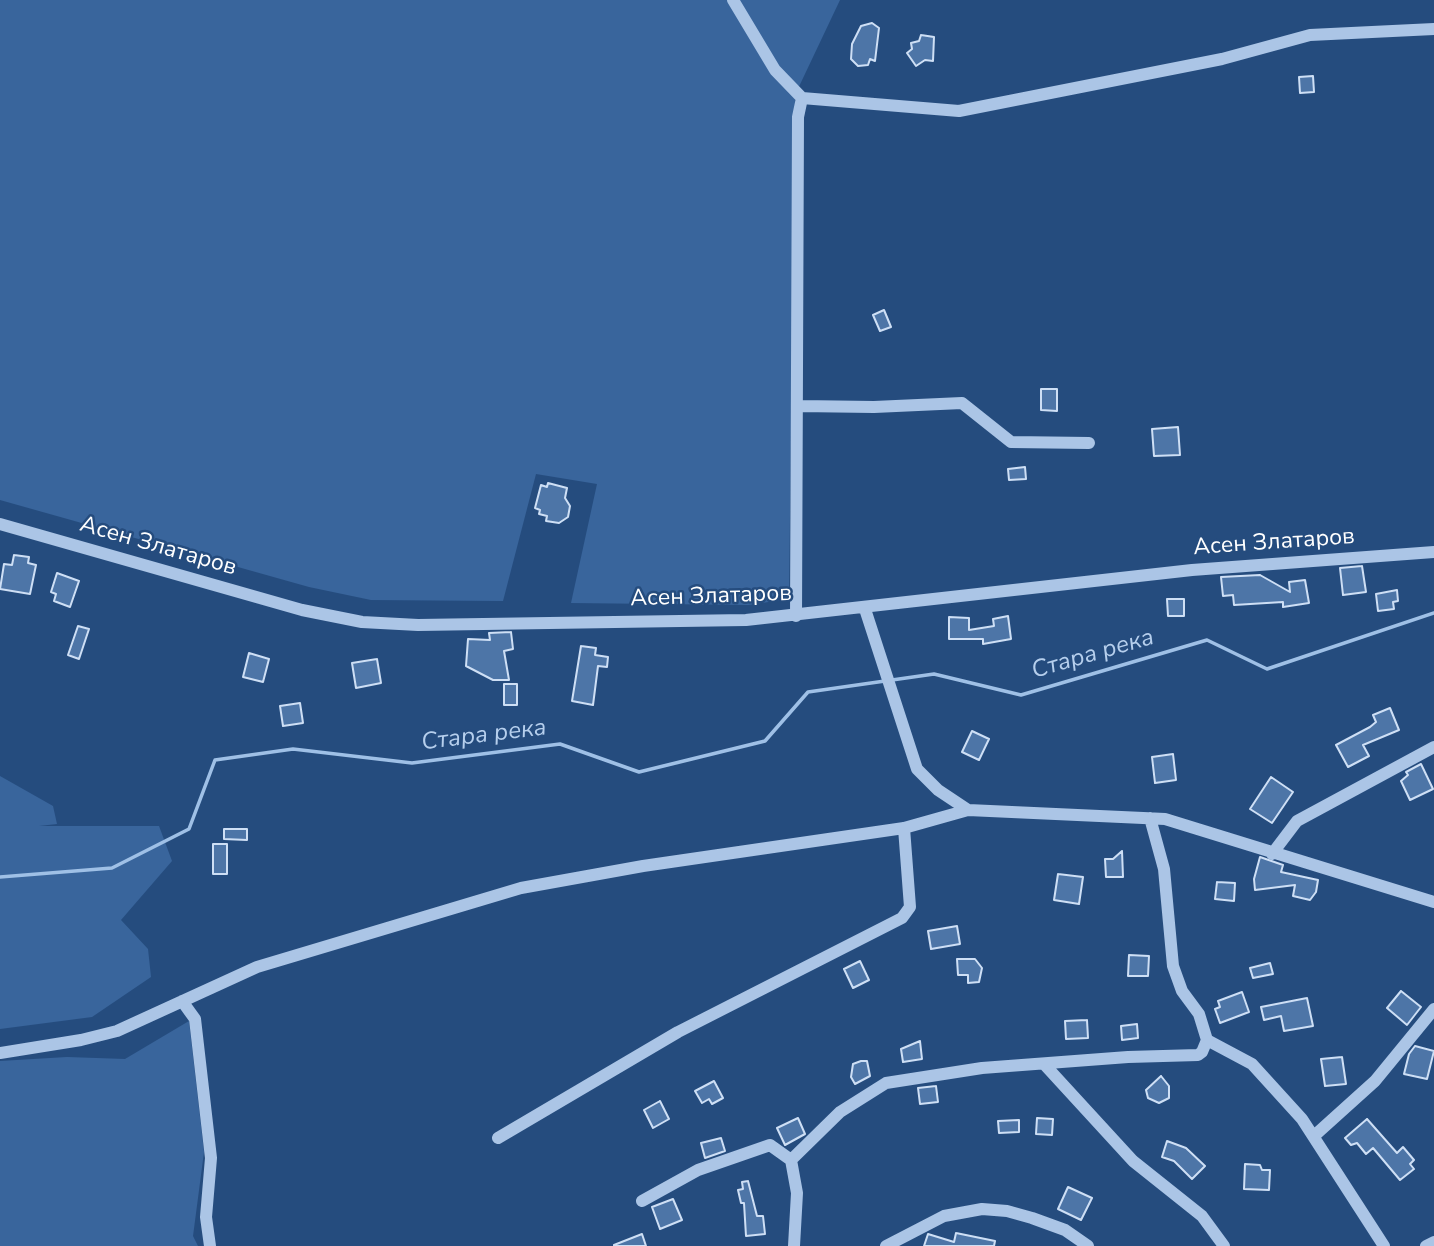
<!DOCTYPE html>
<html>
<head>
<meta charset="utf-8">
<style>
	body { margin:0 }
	canvas { display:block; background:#254c7e }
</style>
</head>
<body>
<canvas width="1434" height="1246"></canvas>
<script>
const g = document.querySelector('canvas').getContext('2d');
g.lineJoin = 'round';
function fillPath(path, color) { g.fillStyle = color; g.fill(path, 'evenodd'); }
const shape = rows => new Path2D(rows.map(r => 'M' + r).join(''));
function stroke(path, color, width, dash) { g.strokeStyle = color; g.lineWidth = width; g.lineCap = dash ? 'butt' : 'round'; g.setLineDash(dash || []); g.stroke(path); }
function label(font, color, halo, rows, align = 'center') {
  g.font = font + ' "Nunito Sans",sans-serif'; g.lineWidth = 5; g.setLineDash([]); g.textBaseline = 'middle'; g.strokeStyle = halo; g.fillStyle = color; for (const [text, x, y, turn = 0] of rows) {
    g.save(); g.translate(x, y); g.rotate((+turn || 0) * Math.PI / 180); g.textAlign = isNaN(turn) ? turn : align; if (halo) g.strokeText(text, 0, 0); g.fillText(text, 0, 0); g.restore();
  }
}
fillPath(shape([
	[0,0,840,0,795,95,789,599,748,605,571,603,597,484,536,474,503,601,371,600,309,587,0,500],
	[0,776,53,806,57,824,39,826,159,826,172,861,121,920,148,949,151,977,92,1017,0,1029],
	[189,1021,204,1152,193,1236,198,1246,0,1246,0,1061,67,1057,125,1059]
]), '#39659c');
stroke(shape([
	[892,680,934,674,1021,695,1207,640,1267,669,1434,613],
	[0,877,112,868,189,829,215,760,293,749,412,763,560,744,639,772,765,741,808,692,885,681]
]), '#9fc0e6', 3.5);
const building = shape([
	[872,23,879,28,875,61,870,59,868,65,858,66,851,59,852,44,861,26,872,23],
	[921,35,934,37,933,61,925,60,916,66,907,53,912,49,911,43,919,41,921,35],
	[1313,76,1314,92,1300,93,1299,77,1313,76],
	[884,310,891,327,880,331,873,315,884,310],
	[1041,389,1057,389,1057,411,1041,410,1041,389],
	[1178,427,1180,455,1154,456,1152,429,1178,427],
	[1025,467,1026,479,1009,480,1008,469,1025,467],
	[548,483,567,488,565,498,570,506,568,517,559,523,546,521,547,516,539,514,540,510,535,508,541,485,547,487,548,483],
	[14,555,29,557,28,563,36,565,30,594,0,589,4,564,12,565,14,555],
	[1362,566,1366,592,1343,595,1340,568,1362,566],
	[57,573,79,581,70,607,54,601,56,594,51,592,57,573],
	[1260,575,1290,592,1289,582,1305,580,1309,603,1283,607,1283,602,1234,605,1233,595,1223,596,1221,577,1260,575],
	[1397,590,1398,601,1393,602,1394,609,1378,611,1376,594,1397,590],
	[1167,599,1184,599,1184,616,1168,616,1167,599],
	[1008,616,1011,639,983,644,983,639,949,639,949,617,969,618,969,630,994,626,993,619,1008,616],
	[78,626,89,629,79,659,68,655,78,626],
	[511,632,513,649,504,651,509,680,493,680,466,666,468,639,490,640,489,633,511,632],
	[581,646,596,648,595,655,608,657,607,667,598,666,593,705,572,701,581,646],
	[249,653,269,659,263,682,243,677,249,653],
	[377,659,381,683,356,688,352,663,377,659],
	[504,684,517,684,517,705,504,705,504,684],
	[300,703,303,723,283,726,280,706,300,703],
	[1390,708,1399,730,1363,745,1369,756,1348,767,1336,745,1370,727,1376,722,1373,715,1390,708],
	[972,731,989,739,979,760,962,752,972,731],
	[1173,754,1176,780,1155,783,1152,757,1173,754],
	[1421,764,1433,789,1410,800,1401,781,1408,775,1406,772,1421,764],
	[1271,777,1293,792,1272,823,1250,809,1271,777],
	[224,829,247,829,247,840,224,839,224,829],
	[213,844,227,844,227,874,213,874,213,844],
	[1122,851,1123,877,1106,877,1105,859,1113,859,1122,851],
	[1260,857,1283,865,1281,872,1318,880,1316,892,1310,900,1293,896,1295,885,1255,890,1254,879,1260,857],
	[1058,874,1083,877,1079,904,1054,900,1058,874],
	[1217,882,1235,883,1234,901,1215,899,1217,882],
	[957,926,960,944,931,949,928,931,957,926],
	[1129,955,1149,956,1148,976,1128,976,1129,955],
	[957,959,975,959,982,968,979,982,968,983,968,975,958,975,957,959],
	[860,961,869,980,853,988,844,969,860,961],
	[1270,963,1273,974,1253,978,1250,968,1270,963],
	[1401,991,1421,1007,1407,1025,1387,1008,1401,991],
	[1242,992,1249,1012,1220,1023,1215,1009,1220,1007,1218,1001,1242,992],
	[1307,998,1313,1026,1284,1031,1281,1016,1264,1020,1261,1007,1307,998],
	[1087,1020,1088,1038,1066,1039,1065,1021,1087,1020],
	[1137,1024,1138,1038,1122,1040,1121,1026,1137,1024],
	[920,1041,922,1059,903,1062,901,1049,920,1041],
	[1415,1046,1434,1051,1427,1079,1404,1074,1409,1054,1415,1046],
	[1342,1057,1346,1084,1325,1086,1321,1059,1342,1057],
	[861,1061,867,1061,870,1076,855,1084,851,1077,853,1064,861,1061],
	[1161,1076,1169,1086,1169,1098,1159,1103,1148,1098,1146,1090,1161,1076],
	[714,1081,723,1098,712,1104,709,1099,702,1103,695,1091,714,1081],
	[936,1086,938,1102,920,1104,918,1088,936,1086],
	[660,1101,669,1119,653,1128,644,1110,660,1101],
	[798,1118,805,1134,785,1145,777,1128,798,1118],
	[1037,1118,1053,1119,1052,1135,1036,1134,1037,1118],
	[1367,1119,1397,1153,1403,1147,1414,1160,1410,1164,1414,1169,1400,1180,1373,1148,1366,1154,1357,1143,1351,1145,1345,1138,1367,1119],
	[1019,1120,1019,1132,999,1133,998,1121,1019,1120],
	[721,1138,725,1151,705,1158,701,1143,721,1138],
	[1167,1141,1186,1148,1205,1166,1192,1179,1174,1161,1162,1157,1167,1141],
	[1245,1164,1260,1165,1262,1170,1270,1170,1269,1190,1244,1189,1245,1164],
	[748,1181,757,1216,763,1216,765,1234,746,1236,744,1203,741,1203,738,1190,743,1189,742,1182,748,1181],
	[1068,1187,1092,1198,1081,1220,1058,1209,1068,1187],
	[673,1199,682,1220,660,1229,652,1207,673,1199],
	[956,1233,995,1241,994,1246,924,1246,928,1234,954,1242,956,1233],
	[642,1234,646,1246,614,1246,614,1245,642,1234]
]);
fillPath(building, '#4d75a7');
stroke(building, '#cedff5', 2);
stroke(shape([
	[733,0,775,70,802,98,959,111,1222,59,1310,35,1434,29],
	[799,406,874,407,962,403,1011,442,1089,443],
	[0,524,302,610,362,622,418,625,746,620,1192,570,1434,552],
	[865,609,917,769,938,790,968,810,1165,819,1434,902],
	[796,616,798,117,802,98],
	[1272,854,1297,821,1434,747],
	[182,1001,195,1019,211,1158,206,1217,210,1246],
	[1207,1040,1252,1064,1302,1119,1384,1246],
	[0,1053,81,1040,117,1031,257,967,521,888,643,866,904,828,968,810],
	[1044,1064,1133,1161,1202,1216,1224,1246],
	[1314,1136,1375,1081,1434,1009],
	[498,1138,678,1032,902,918,910,907,904,828],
	[791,1160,840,1112,886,1083,982,1068,1128,1057,1198,1055,1202,1052,1207,1040,1199,1014,1182,991,1173,966,1164,869,1150,818],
	[642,1201,698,1170,770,1145,791,1160,797,1193,794,1246],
	[886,1246,944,1216,982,1209,1007,1211,1032,1218,1065,1230,1088,1246],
	[1426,1246,1434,1242]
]), '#abc5e6', 12);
label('23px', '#fff', '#254c7e', [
	["Асен Златаров",1274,543,-4],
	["Асен Златаров",158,547,16],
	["Асен Златаров",711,597,-2]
]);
label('italic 24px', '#b6cfed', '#254c7e', [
	["Стара река",1093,655,-16],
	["Стара река",484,736,-7]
]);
</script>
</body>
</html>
